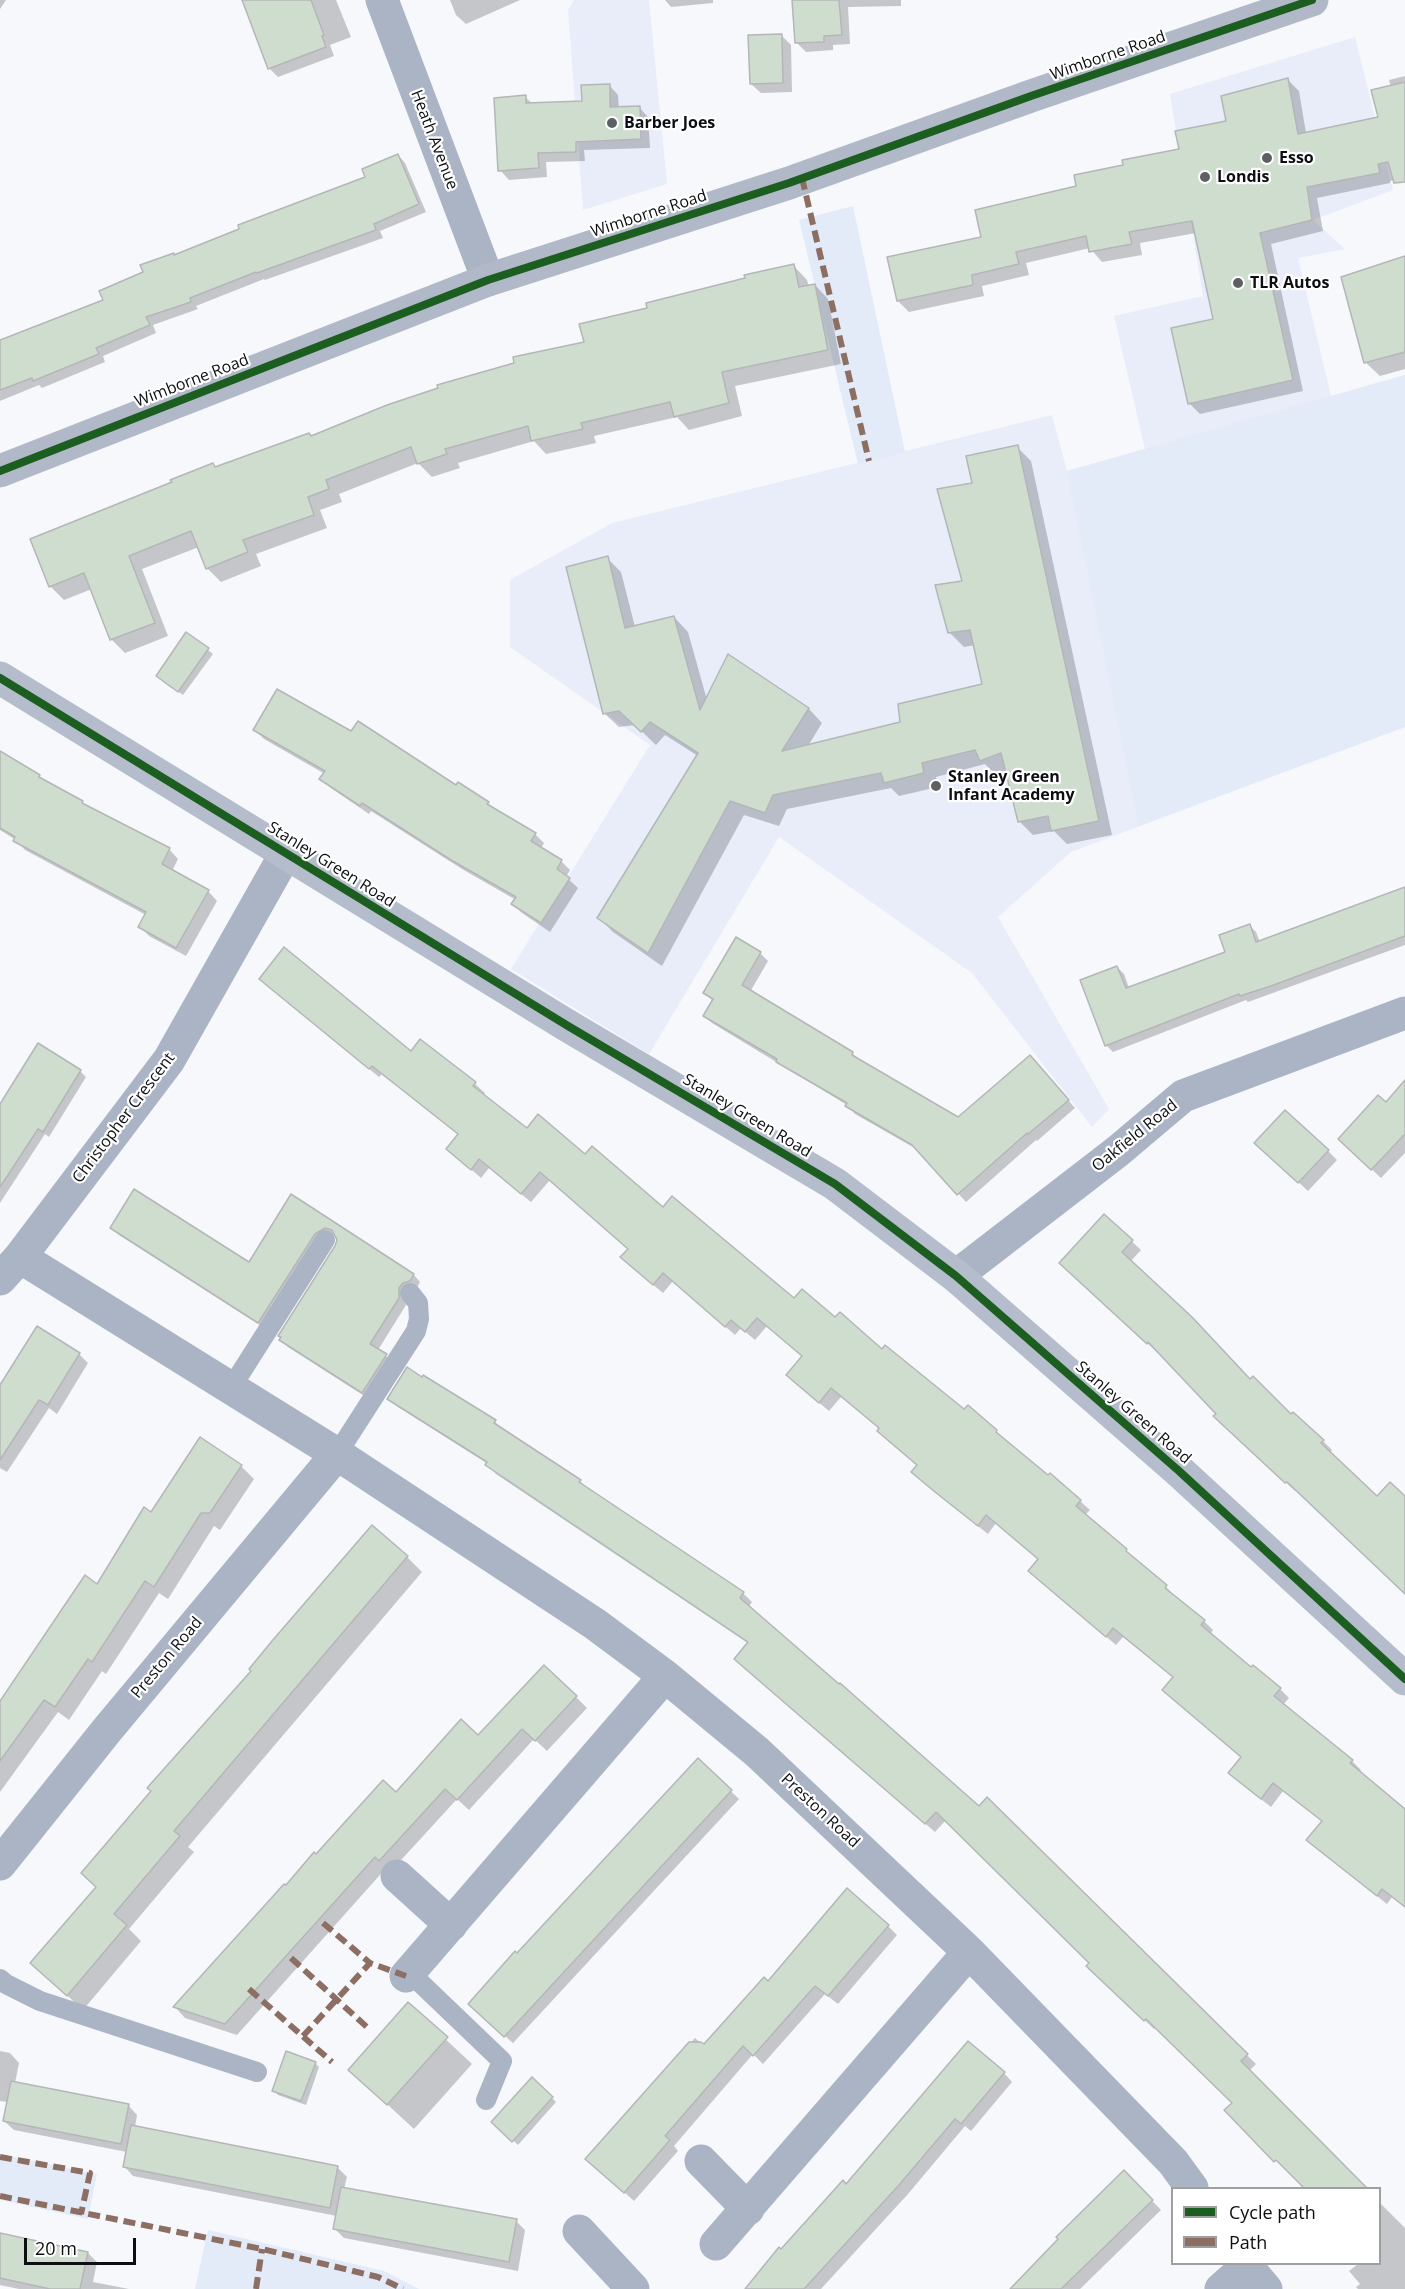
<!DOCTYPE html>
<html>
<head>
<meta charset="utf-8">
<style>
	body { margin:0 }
	#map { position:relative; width:1405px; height:2289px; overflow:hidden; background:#f6f8fc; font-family:"Open Sans",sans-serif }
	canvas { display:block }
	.legend { position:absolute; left:1171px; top:2187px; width:210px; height:78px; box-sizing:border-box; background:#fff; border:2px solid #9e9fa0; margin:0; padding:8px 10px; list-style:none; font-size:18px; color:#0c0e11 }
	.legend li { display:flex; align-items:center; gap:12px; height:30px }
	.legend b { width:30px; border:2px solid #9e9fa0 }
	.scale { position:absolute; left:24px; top:2238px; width:112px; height:27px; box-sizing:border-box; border:3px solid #0c0e11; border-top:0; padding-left:8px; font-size:18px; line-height:21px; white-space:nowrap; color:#0c0e11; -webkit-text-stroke:4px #fff; paint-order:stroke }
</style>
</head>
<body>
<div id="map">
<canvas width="1405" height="2289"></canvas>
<ul class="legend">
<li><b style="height:8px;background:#1b5e20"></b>Cycle path</li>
<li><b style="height:8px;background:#8d6e63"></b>Path</li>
</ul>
<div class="scale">20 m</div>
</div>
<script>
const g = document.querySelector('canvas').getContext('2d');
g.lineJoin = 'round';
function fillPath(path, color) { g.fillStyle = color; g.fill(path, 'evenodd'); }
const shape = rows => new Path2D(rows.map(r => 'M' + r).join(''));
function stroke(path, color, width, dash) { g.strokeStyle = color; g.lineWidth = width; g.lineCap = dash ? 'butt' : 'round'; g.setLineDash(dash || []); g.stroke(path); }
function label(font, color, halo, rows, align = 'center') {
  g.font = font + ' "Open Sans",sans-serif'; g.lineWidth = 4.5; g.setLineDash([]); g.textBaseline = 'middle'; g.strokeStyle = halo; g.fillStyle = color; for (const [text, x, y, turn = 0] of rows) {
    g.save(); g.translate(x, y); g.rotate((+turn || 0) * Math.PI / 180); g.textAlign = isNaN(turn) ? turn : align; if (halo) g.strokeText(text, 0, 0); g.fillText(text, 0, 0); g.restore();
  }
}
fillPath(shape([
	[574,0,649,0,667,184,583,210,568,10],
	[1355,37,1393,190,1313,220,1345,249,1298,258,1331,396,1405,375,1405,727,1071,852,998,917,1109,1109,1092,1127,972,973,779,837,649,1054,511,969,650,745,510,647,510,580,612,523,1052,415,1067,471,1145,449,1114,316,1203,296,1170,94]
]), '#e8edf9');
fillPath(shape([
	[853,206,905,452,858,464,799,220],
	[1405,375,1405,727,1139,826,1067,471],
	[0,2154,97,2174,88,2219,0,2200],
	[208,2230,384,2271,419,2289,195,2289]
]), '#e3ebf9');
fillPath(shape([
	[0,0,6,0,0,9],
	[244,0,336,0,351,37,330,45,334,56,278,77,269,68],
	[450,0,520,0,466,24,456,15],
	[665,0,713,0,713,3,671,7],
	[794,0,901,0,901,6,848,7,850,44,833,45,833,50,806,52,797,43],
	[782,36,791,45,792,92,761,93,751,84],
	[1405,76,1405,178,1390,181,1390,183,1317,198,1323,231,1271,244,1303,391,1200,414,1189,403,1215,320,1196,233,1140,243,1142,255,1102,262,1090,248,1026,263,1029,275,982,286,984,296,909,312,898,301,982,238,1078,187,1125,166,1181,151,1228,122,1288,80,1299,91,1306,133,1379,119,1391,87,1389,80],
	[609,85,618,95,619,108,639,107,648,117,650,148,584,150,585,161,546,162,547,177,509,180,500,170,525,97,533,104,584,103],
	[398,155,405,163,426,212,380,231,383,238,265,280,264,279,196,306,198,309,153,325,156,333,103,356,105,362,42,388,39,385,0,401,0,341,105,300,145,273,175,256,367,177],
	[1405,258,1405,369,1380,376,1365,362],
	[794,266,807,280,809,287,815,285,828,299,841,364,735,386,742,416,689,430,677,417,594,436,596,443,546,454,534,441,458,463,460,468,432,477,418,463,339,494,342,502,320,510,327,528,256,554,261,566,221,582,207,568,199,547,142,569,168,636,125,653,112,640,92,589,64,600,50,586,174,483,213,465,216,468,312,437,585,343,649,309],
	[1017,447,1031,461,1112,835,1067,844,1054,831,1033,835,1019,821,1007,770,995,774,985,764,936,777,938,787,899,796,891,788,787,809,779,826,744,815,662,966,613,932,599,918,698,756,665,735,656,745,635,725,619,727,604,713,607,558,621,572,635,627,674,617,688,632,707,700,729,656,809,709,822,723,808,746,902,723,984,685,975,645,964,647,950,633,964,583,974,484],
	[187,634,213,654,183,695,162,680],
	[255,730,352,733,488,803,496,811,535,834,544,843,541,849,561,861,570,870,566,877,578,888,550,932,522,913,513,904,516,900,462,869,371,811,369,814,331,788,321,779,325,774,264,739],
	[0,753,86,807,169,849,178,859,172,871,208,891,217,901,186,956,149,936,140,926,146,915,25,850,16,840,0,830],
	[1405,889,1405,945,1248,1002,1246,1000,1113,1052,1106,1045,1117,967,1124,974,1129,988,1227,952,1250,926,1256,932,1260,942],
	[760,953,768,961,750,992,853,1054,861,1062,959,1119,1038,1065,1075,1108,1037,1141,1036,1140,966,1202,920,1151,855,1114,847,1105,712,1023,704,1015,713,1001,705,993],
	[270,988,411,1053,421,1041,475,1084,485,1093,483,1095,527,1130,585,1156,795,1300,835,1319,882,1351,964,1412,996,1431,1005,1441,1080,1501,1090,1510,1085,1515,1166,1587,1175,1596,1174,1597,1204,1621,1213,1630,1210,1635,1251,1669,1253,1667,1280,1689,1289,1698,1283,1705,1352,1761,1361,1770,1359,1772,1405,1809,1405,1907,1392,1897,1387,1904,1318,1849,1323,1822,1283,1791,1271,1807,1239,1782,1242,1758,1164,1690,1174,1678,1123,1637,1116,1645,1039,1580,1039,1560,996,1523,988,1534,946,1501,923,1481,918,1466,888,1441,879,1431,880,1429,841,1397,829,1411,797,1384,803,1357,767,1326,755,1340,741,1328,735,1335,673,1281,663,1293,632,1267,629,1249,550,1180,531,1202,489,1168,481,1178,448,1149,459,1135,382,1074,379,1077],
	[80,1071,86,1077,49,1137,45,1134,0,1203,0,1107],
	[1405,1097,1405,1153,1381,1178,1349,1148],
	[1328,1151,1337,1160,1308,1191,1266,1152],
	[292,1197,414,1275,420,1282,417,1288,405,1295,406,1305,378,1350,393,1362,369,1399,288,1347,281,1340,337,1247,339,1240,336,1235,333,1234,322,1240,266,1329,119,1235,112,1228,250,1264],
	[1105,1216,1141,1250,1130,1262,1251,1381,1323,1441,1332,1450,1330,1453,1377,1498,1405,1498,1405,1593,1297,1490,1295,1491,1225,1425,1218,1414,1158,1350,1157,1352,1070,1273],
	[79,1354,88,1363,57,1414,49,1408,7,1472,0,1468,0,1388],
	[389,1398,495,1422,504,1431,580,1481,589,1490,743,1593,752,1602,748,1608,979,1808,987,1799,1256,2064,1249,2071,1365,2188,1305,2188,1226,2110,1234,2103,1156,2027,1154,2029,1097,1975,1091,1963,946,1820,935,1832,745,1668,749,1644,496,1474,488,1464,398,1407],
	[241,1466,254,1479,220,1530,214,1526,168,1599,159,1593,106,1674,102,1671,69,1720,58,1712,0,1792,0,1703,98,1586,152,1514],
	[407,1557,422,1572,188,1847,194,1852,129,1929,141,1941,83,2010,32,1963],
	[576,1697,587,1708,547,1751,534,1739,469,1810,457,1799,391,1871,387,1867,237,2035,185,2018,175,2007,316,1856,396,1794],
	[698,1760,739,1799,513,2043,477,2012,517,1955],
	[888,1926,897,1935,838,2004,825,1994,763,2064,753,2054,674,2146,678,2151,634,2201,587,2159,695,2038,704,2046,768,1983],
	[408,2004,472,2064,414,2129,350,2070],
	[0,2051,10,2053,19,2063,15,2083,128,2105,137,2115,135,2127,337,2167,347,2177,344,2189,516,2221,525,2230,518,2271,344,2238,335,2229,337,2216,133,2176,124,2166,127,2152,14,2130,4,2121,8,2102,0,2101],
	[315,2063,319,2067,306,2105,278,2095,274,2090],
	[1004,2073,1012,2082,971,2131,965,2126,908,2194,821,2289,746,2289,781,2251,846,2186],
	[532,2079,556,2102,518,2145,493,2122],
	[1124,2172,1161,2210,1080,2289,1012,2289],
	[1380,2203,1405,2228,1405,2289,1358,2289,1356,2287,1360,2284,1349,2271,1358,2264,1380,2264],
	[0,2235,88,2253,97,2262,93,2282,129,2289,19,2289,0,2285]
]), '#0003');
const building = shape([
	[242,0,311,0,324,35,322,36,326,47,268,69,242,0],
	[792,0,839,0,842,35,824,36,824,42,795,43,792,0],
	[782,34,783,83,750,84,748,35,782,34],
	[1288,78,1298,134,1378,117,1371,90,1405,82,1405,182,1394,183,1388,162,1378,164,1380,173,1307,187,1312,220,1260,233,1293,380,1188,404,1171,328,1213,319,1192,221,1129,232,1132,244,1089,252,1086,236,1016,252,1019,264,972,275,973,285,897,301,887,257,981,237,975,210,1076,186,1074,175,1123,165,1122,160,1179,149,1175,131,1226,121,1221,96,1288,78],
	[610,84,610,107,640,106,641,139,576,142,576,152,538,153,539,168,498,171,494,98,526,95,526,103,582,101,581,85,610,84],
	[398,154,419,204,374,224,376,230,257,273,256,272,190,298,191,302,146,317,150,325,96,348,99,354,33,381,32,378,0,390,0,340,103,300,99,291,143,272,140,265,174,253,174,255,239,229,238,225,365,177,362,169,398,154],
	[1405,256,1405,352,1364,363,1341,277,1405,256],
	[794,264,799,287,815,284,828,350,722,372,729,403,674,417,670,402,581,423,583,429,531,441,528,426,445,449,447,454,417,464,411,447,326,480,329,489,308,497,314,515,243,540,248,552,206,569,191,531,129,556,155,623,110,640,84,573,49,587,30,539,172,482,170,480,213,463,215,467,309,433,311,436,387,405,438,388,437,385,514,363,513,357,584,342,579,324,647,308,646,303,745,278,744,275,794,264],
	[1018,445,1099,821,1051,831,1048,816,1018,822,1001,753,980,761,975,750,922,763,924,773,884,783,881,773,773,795,765,813,730,801,648,953,597,918,698,753,650,722,641,732,619,711,603,714,566,567,608,556,625,628,674,616,700,710,728,654,809,708,782,751,900,722,898,704,982,684,970,630,948,633,935,585,962,581,937,489,972,483,966,456,1018,445],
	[186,632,209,648,178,692,156,676,186,632],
	[277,689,351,731,358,721,456,785,458,782,489,802,487,804,536,833,531,841,562,860,557,869,570,878,541,923,511,904,516,897,451,860,362,803,360,806,319,779,325,771,253,730,277,689],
	[0,751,40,775,39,777,83,801,82,803,170,848,162,864,209,890,176,948,138,927,146,912,13,841,15,837,0,828,0,751],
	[1405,887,1405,936,1271,986,1240,996,1239,994,1105,1046,1080,980,1117,966,1126,988,1225,952,1219,935,1250,924,1256,942,1405,887],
	[736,937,761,952,742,985,853,1052,852,1055,958,1117,1030,1055,1069,1100,1028,1134,1027,1133,957,1195,912,1145,845,1106,847,1103,776,1062,777,1059,703,1016,713,999,703,993,736,937],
	[284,947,411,1051,420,1039,476,1082,473,1086,527,1128,538,1114,585,1154,592,1146,663,1207,672,1196,794,1298,802,1289,835,1317,840,1312,882,1349,885,1345,964,1409,968,1405,997,1430,996,1432,1048,1475,1050,1473,1081,1500,1076,1506,1127,1549,1126,1551,1167,1585,1165,1588,1205,1620,1201,1625,1251,1667,1253,1665,1281,1688,1274,1696,1353,1760,1350,1763,1405,1809,1405,1907,1382,1889,1377,1896,1306,1840,1322,1821,1273,1783,1261,1799,1228,1773,1241,1757,1162,1690,1173,1677,1113,1628,1106,1637,1028,1571,1038,1559,986,1515,978,1526,935,1492,911,1472,917,1465,877,1431,879,1428,831,1388,819,1403,786,1375,802,1356,757,1318,745,1332,731,1320,725,1327,663,1273,653,1285,620,1257,628,1249,540,1172,521,1194,479,1159,471,1170,446,1149,458,1134,372,1066,369,1069,259,979,284,947],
	[38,1043,81,1070,43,1132,38,1129,0,1187,0,1104,38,1043],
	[1405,1080,1405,1134,1371,1170,1338,1139,1378,1095,1386,1102,1405,1080],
	[1285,1110,1329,1150,1298,1183,1254,1143,1285,1110],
	[134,1189,249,1262,291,1194,414,1274,410,1281,403,1283,399,1288,399,1298,370,1344,387,1354,362,1393,279,1340,281,1337,278,1336,335,1246,337,1240,332,1230,325,1228,315,1234,258,1323,110,1228,134,1189],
	[1104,1214,1133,1240,1122,1252,1192,1317,1250,1379,1253,1376,1291,1414,1293,1412,1324,1440,1321,1443,1377,1496,1390,1482,1405,1496,1405,1594,1287,1482,1285,1483,1213,1416,1216,1414,1148,1342,1147,1344,1059,1263,1104,1214],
	[37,1326,80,1353,48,1405,39,1400,0,1460,0,1385,37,1326],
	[407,1367,422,1377,423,1375,496,1420,494,1423,581,1480,579,1482,744,1592,740,1598,839,1684,840,1683,979,1806,987,1797,1248,2054,1241,2061,1367,2188,1304,2188,1276,2160,1274,2162,1224,2110,1232,2103,1146,2019,1144,2021,1086,1966,1089,1963,936,1812,925,1824,734,1659,748,1642,485,1465,487,1462,387,1399,407,1367],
	[200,1437,242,1465,210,1513,201,1513,154,1587,145,1581,92,1662,88,1659,55,1707,44,1700,0,1761,0,1701,85,1575,97,1584,144,1507,151,1512,200,1437],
	[372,1525,408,1556,174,1831,180,1836,114,1914,127,1925,67,1996,30,1963,96,1887,81,1873,151,1791,147,1788,251,1671,249,1669,272,1641,372,1525],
	[544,1665,577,1696,535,1741,522,1729,457,1800,445,1789,379,1861,375,1857,225,2024,173,2007,284,1884,286,1885,314,1852,316,1854,383,1780,396,1792,461,1719,478,1735,544,1665],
	[698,1758,732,1790,504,2037,468,2004,515,1951,517,1953,698,1758],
	[847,1888,889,1925,828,1996,815,1986,753,2056,743,2046,665,2136,670,2140,624,2193,585,2159,689,2042,701,2042,704,2044,764,1977,768,1981,847,1888],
	[408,2002,448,2037,387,2105,348,2070,408,2002],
	[968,2041,1005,2072,961,2124,955,2119,899,2185,804,2289,745,2289,779,2247,781,2249,843,2180,846,2184,968,2041],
	[286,2051,316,2062,301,2101,272,2091,286,2051],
	[532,2077,553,2097,512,2142,491,2122,532,2077],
	[11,2081,129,2104,121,2144,3,2121,11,2081],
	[131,2125,338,2166,330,2208,123,2167,131,2125],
	[1124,2170,1153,2200,1061,2289,1010,2289,1058,2239,1056,2237,1124,2170],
	[341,2187,517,2219,509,2262,333,2229,341,2187],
	[0,2233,88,2252,80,2289,50,2289,0,2278,0,2233]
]);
fillPath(building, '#cfddcf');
stroke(building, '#b4b6b7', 1.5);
stroke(shape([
	[231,1388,325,1240],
	[337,1454,416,1331,419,1319,418,1303,410,1293],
	[409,1972,502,2061,486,2100],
	[0,1979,6,1984,40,2001,257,2072]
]), '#aab4c5', 20);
stroke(shape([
	[382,0,488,280],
	[20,1257,337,1454,595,1624,665,1676,757,1752,969,1952,1173,2162,1192,2188],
	[956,1276,1118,1151,1183,1096,1405,1013],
	[0,1279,20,1257,169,1060,286,853],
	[0,1864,107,1730,337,1454],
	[397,1876,451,1925],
	[406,1976,665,1676],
	[701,2161,748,2209],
	[579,2231,633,2289],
	[716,2244,969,1952],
	[1245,2264,1266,2289],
	[1221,2289,1247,2266]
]), '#aab4c5', 33);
stroke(shape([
	[0,678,568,1026,835,1184,956,1276,1179,1471,1405,1679]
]), '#b5bccc', 33);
stroke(shape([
	[0,471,488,280,789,183,1031,96,1312,0]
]), '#b1b9c8', 33);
stroke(shape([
	[802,178,869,461],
	[323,1923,370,1963],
	[291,1958,368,2028],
	[249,1989,332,2062],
	[303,2036,370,1963,406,1976],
	[0,2157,90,2173,81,2214],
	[0,2196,262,2249,378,2277,403,2289],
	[256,2289,262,2249]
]), '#8d6e63', 6, [12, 6]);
stroke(shape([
	[0,471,488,280,789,183,1031,96,1312,0],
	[0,678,568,1026,835,1184,956,1276,1179,1471,1405,1679]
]), '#1b5e20', 8);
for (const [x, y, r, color] of [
	[612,123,6,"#5e6063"],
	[1267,158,6,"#5e6063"],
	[1205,177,6,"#5e6063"],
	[1238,283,6,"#5e6063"],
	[936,786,6,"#5e6063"]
]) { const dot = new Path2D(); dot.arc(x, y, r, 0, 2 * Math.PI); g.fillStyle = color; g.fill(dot); stroke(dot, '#fff', 2); }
label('16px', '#0c0e11', '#fff', [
	["Wimborne Road",1108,56,-19],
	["Heath Avenue",434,140,69],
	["Wimborne Road",649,214,-18],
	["Wimborne Road",192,381,-21],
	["Stanley Green Road",331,865,32],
	["Stanley Green Road",747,1116,31],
	["Christopher Crescent",124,1118,-53],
	["Oakfield Road",1135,1136,-39],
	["Stanley Green Road",1133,1413,41],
	["Preston Road",167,1658,-50],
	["Preston Road",820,1811,43]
]);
label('bold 16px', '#0c0e11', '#fff', [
	["Barber Joes",624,123],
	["Esso",1279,158],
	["Londis",1217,177],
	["TLR Autos",1250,283],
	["Stanley Green",948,777],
	["Infant Academy",948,795]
], 'left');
</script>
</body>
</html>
